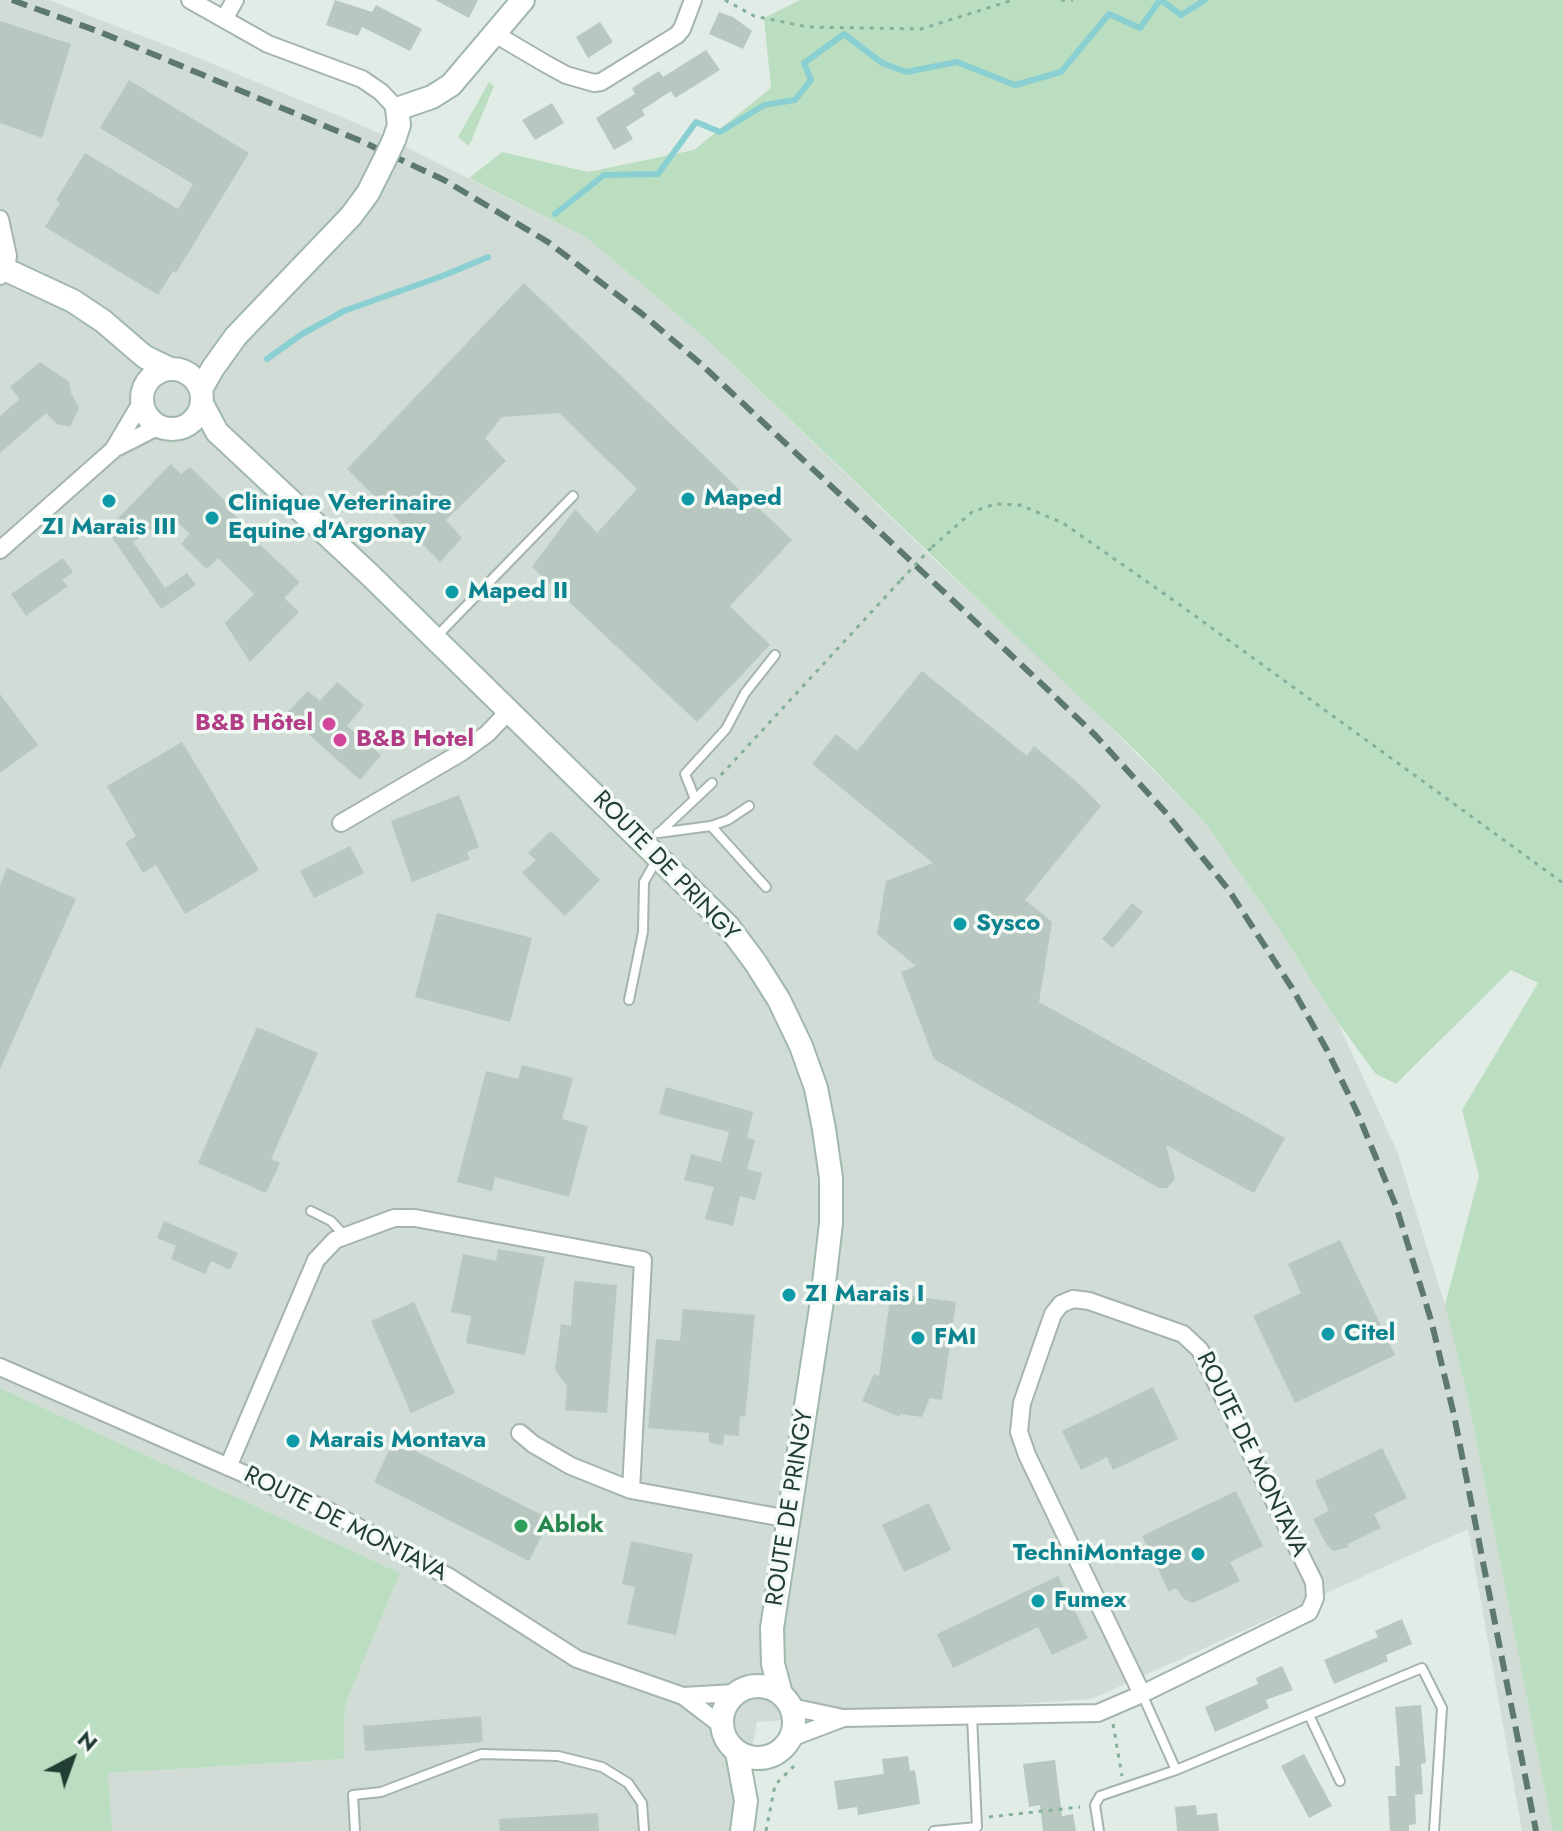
<!DOCTYPE html>
<html>
<head>
<meta charset="utf-8">
<style>
	body { margin:0 }
	#map { position:relative; width:1563px; height:1831px; overflow:hidden; background:#e2ece7; font-family:Jost,sans-serif }
	canvas { display:block }
	.north { position:absolute; left:32px; top:1719px; width:80px; height:80px; -webkit-text-stroke:6px #f3f9f5; paint-order:stroke; rotate:41deg; font-size:22px; font-weight:700; line-height:32px; text-align:center; color:#223e33 }
	.north::after { content:''; display:block; margin:auto; width:28px; height:36px; background:#223e33; clip-path:polygon(50% 0,100% 100%,50% 72%,0 100%) }
</style>
</head>
<body>
<div id="map">
<canvas width="1563" height="1831"></canvas>
<div class="north">N</div>
</div>
<script>
const g = document.querySelector('canvas').getContext('2d');
g.lineJoin = 'round';
function fillPath(path, color) { g.fillStyle = color; g.fill(path, 'evenodd'); }
const shape = rows => new Path2D(rows.map(r => 'M' + r).join(''));
function stroke(path, color, width, dash) { g.strokeStyle = color; g.lineWidth = width; g.lineCap = dash ? 'butt' : 'round'; g.setLineDash(dash || []); g.stroke(path); }
function label(font, color, halo, rows, align = 'center') {
  g.font = font + ' Jost,sans-serif'; g.lineWidth = 7; g.setLineDash([]); g.textBaseline = 'middle'; g.strokeStyle = halo; g.fillStyle = color; for (const [text, x, y, turn = 0] of rows) {
    g.save(); g.translate(x, y); g.rotate((+turn || 0) * Math.PI / 180); g.textAlign = isNaN(turn) ? turn : align; if (halo) g.strokeText(text, 0, 0); g.fillText(text, 0, 0); g.restore();
  }
}
fillPath(shape([
	[0,0,49,0,186,53,368,128,587,238,704,337,941,566,1058,674,1206,824,1277,926,1337,1021,1397,1151,1445,1305,1468,1399,1553,1831,1522,1831,1468,1529,1092,1699,757,1722,737,1831,112,1831,107,1773,344,1759,345,1705,400,1573,0,1388]
]), '#d0dcd5');
fillPath(shape([
	[800,0,1563,0,1563,1831,1553,1831,1468,1399,1445,1305,1479,1176,1462,1110,1538,983,1511,970,1396,1084,1375,1073,1337,1021,1277,926,1206,824,1140,755,704,337,587,238,469,178,502,152,588,172,694,150,771,88,764,18],
	[489,82,494,86,469,146,458,137],
	[0,1388,400,1573,345,1705,344,1759,108,1773,112,1831,0,1831]
]), '#bbdec0');
stroke(shape([
	[1161,0,1181,15,1205,0],
	[555,214,604,175,658,174,696,122,720,132,764,105,795,100,811,80,804,63,844,34,882,63,906,72,957,62,1015,85,1061,72,1109,14,1140,28,1160,0],
	[267,359,302,334,344,311,445,275,488,257]
]), '#8ad0d2', 6);
fillPath(shape([
	[335,0,372,12,376,5,422,29,410,51,362,27,358,36,326,25],
	[435,0,478,0,469,18],
	[719,12,733,17,752,31,743,49,709,34],
	[0,21,71,44,42,138,0,123],
	[600,22,613,42,588,58,576,37],
	[706,50,720,70,675,98,671,91,642,110,645,115,626,127,633,139,614,150,596,118,635,94,632,88,659,71,663,77],
	[129,80,249,153,176,273,173,271,158,295,45,227,60,203,56,200,85,153,178,209,193,184,100,128],
	[552,103,564,123,535,140,522,120],
	[524,283,792,540,730,606,770,645,697,722,532,567,575,509,597,533,637,489,559,413,502,417,485,438,506,461,446,520,462,538,440,562,347,469],
	[40,362,69,382,71,393,79,408,70,427,57,424,46,413,0,453,0,416,20,399,10,387],
	[171,464,181,474,190,467,233,509,231,511,248,528,245,531,300,582,284,598,299,612,250,662,225,623,254,594,218,558,207,569,181,544,190,534,171,516,133,542,165,588,187,573,196,585,161,609,109,533,123,523,118,518],
	[63,558,73,572,62,580,68,586,26,616,11,594],
	[922,671,1027,756,1034,746,1077,782,1101,806,1025,900,1052,922,1039,1002,1285,1138,1254,1193,1166,1145,1175,1179,1167,1188,1159,1188,934,1059,901,972,916,966,877,934,886,881,933,863,812,764,836,734,857,751],
	[337,682,364,705,347,726,381,755,360,780,286,714,308,691,320,701],
	[0,694,38,745,0,773],
	[182,742,259,870,185,914,156,865,143,873,125,843,136,836,107,786],
	[459,795,479,847,467,852,470,859,412,882,391,821],
	[551,831,600,880,565,916,522,873,536,860,528,853],
	[350,846,364,873,314,898,300,871],
	[7,868,76,899,0,1069,0,885],
	[1132,903,1143,912,1113,948,1102,939],
	[437,913,532,938,510,1022,415,997],
	[257,1027,318,1053,271,1159,280,1163,266,1193,198,1163],
	[522,1065,573,1078,562,1119,588,1126,569,1197,495,1177,492,1191,457,1182,486,1071,518,1079],
	[666,1087,753,1112,747,1138,755,1140,747,1169,762,1173,755,1200,740,1196,733,1226,705,1219,714,1187,684,1180,691,1154,721,1162,729,1132,659,1114],
	[164,1221,238,1253,230,1270,211,1261,205,1274,171,1259,176,1246,157,1238],
	[1340,1240,1395,1355,1295,1403,1253,1316,1301,1293,1288,1264],
	[498,1249,545,1257,525,1355,466,1343,471,1316,451,1312,463,1254,496,1261],
	[574,1281,617,1285,607,1413,565,1410,567,1386,555,1370,561,1324,571,1326],
	[891,1293,956,1302,942,1400,930,1398,922,1417,900,1414,900,1417,862,1401,874,1374,879,1376],
	[414,1302,455,1393,411,1413,371,1321],
	[683,1309,755,1315,745,1417,740,1416,739,1436,724,1435,723,1445,709,1443,709,1433,648,1428,656,1339,680,1341],
	[1153,1387,1178,1439,1113,1470,1107,1457,1081,1470,1062,1431],
	[394,1440,550,1519,529,1561,374,1482],
	[1382,1448,1407,1498,1374,1514,1381,1528,1348,1544,1349,1547,1333,1551,1327,1545,1313,1519,1329,1511,1315,1481],
	[1236,1491,1263,1546,1230,1562,1240,1581,1193,1603,1184,1599,1176,1588,1169,1592,1142,1536],
	[929,1503,951,1550,904,1572,882,1525],
	[631,1541,693,1554,676,1635,627,1624,635,1587,622,1584],
	[1058,1576,1088,1638,1052,1655,1038,1627,953,1668,937,1634],
	[1402,1619,1412,1644,1386,1655,1388,1661,1334,1684,1324,1660,1378,1637,1375,1631],
	[1282,1666,1293,1690,1266,1700,1269,1708,1215,1732,1205,1707,1258,1684,1256,1678],
	[1421,1705,1426,1763,1421,1764,1423,1794,1415,1795,1416,1824,1409,1825,1409,1831,1390,1831,1388,1796,1396,1796,1395,1766,1400,1766,1395,1707],
	[481,1716,483,1742,365,1751,363,1726],
	[1304,1754,1332,1806,1309,1818,1281,1766],
	[908,1756,910,1771,915,1770,920,1804,858,1815,857,1807,838,1810,834,1781,884,1774,882,1759],
	[1055,1760,1062,1816,1073,1814,1076,1831,1043,1831,1040,1805,1029,1807,1023,1764],
	[1196,1805,1197,1815,1217,1813,1219,1831,1177,1831,1175,1807],
	[598,1813,599,1831,500,1831,499,1819]
]), '#b8c7bf');
const lane = shape([
	[435,638,573,496],
	[695,799,685,774,726,729,745,693,775,655],
	[711,826,766,887],
	[658,833,711,826,728,820,749,806],
	[659,833,712,783],
	[629,1000,643,932,644,882,656,861],
	[311,1211,331,1221,345,1236],
	[1309,1715,1340,1781],
	[1176,1770,1422,1668,1442,1708,1434,1831],
	[355,1831,353,1795,381,1792,481,1754,558,1756,602,1767,628,1783,642,1803,644,1831],
	[934,1831,977,1827,972,1716],
	[1099,1831,1095,1805,1100,1796,1176,1770,1142,1694]
]);
const street = shape([
	[190,0,268,44,362,79,381,92,397,109],
	[224,19,235,0],
	[495,34,546,64,566,75,594,83,601,82,677,35,682,29,693,0],
	[0,219,8,256,6,269,0,276],
	[118,447,159,426],
	[0,550,113,450,142,401],
	[341,823,462,752,487,734,509,711],
	[0,1367,327,1510,449,1577,577,1659,683,1696,721,1725],
	[520,1433,533,1444,571,1466,631,1490,789,1519],
	[228,1467,316,1260,335,1240,394,1218,415,1218,643,1260,631,1490],
	[683,1696,735,1693],
	[791,1707,843,1718,1098,1713,1142,1694,1309,1612,1315,1598,1314,1582,1200,1350,1183,1334,1089,1301,1073,1299,1061,1304,1053,1314,1022,1403,1019,1432,1027,1455,1142,1694],
	[791,1738,841,1719]
]);
const secondary = shape([
	[394,140,399,125,397,109,432,97,451,85,523,0],
	[0,267,73,301,103,321,145,357,168,368],
	'142 399a30 30 0 1 1 60 0a30 30 0 1 1-60 0Z',
	[201,389,213,368,236,336,351,216,368,193,383,163],
	[202,404,217,432,370,575,728,926,755,962,779,1000,801,1046,816,1088,824,1129,831,1178,831,1223,822,1301,772,1628,773,1664,781,1694],
	'722 1722a36 36 0 1 1 72 0a36 36 0 1 1-72 0Z',
	[737,1752,746,1801,742,1831]
]);
stroke(lane, '#a5b4ad', 12);
stroke(street, '#a5b4ad', 20);
stroke(secondary, '#a1b8ad', 26);
stroke(shape([
	[725,0,754,16,808,27,921,29,1013,0],
	[1061,0,1073,0],
	[932,547,972,512,995,504,1020,505,1063,523,1176,602,1563,883],
	[721,775,901,580],
	[1113,1724,1122,1776],
	[989,1817,1080,1807],
	[766,1831,775,1785,794,1766]
]), '#83b09c', 3, [4, 6]);
stroke(lane, '#fff', 8);
stroke(street, '#fff', 16);
stroke(secondary, '#fff', 22);
stroke(shape([
	[12,0,100,32,361,141,444,180,548,242,641,313,701,364,1044,686,1096,736,1167,814,1228,889,1292,988,1327,1050,1357,1112,1396,1206,1431,1320,1454,1415,1536,1831]
]), '#5d796e', 6, [16, 8]);
const secondaryBridge = shape([
	[383,163,394,140]
]);
stroke(secondaryBridge, '#a1b8ad', 26, []);
stroke(shape([
	[901,580,932,547]
]), '#83b09c', 3, [4, 6]);
stroke(secondaryBridge, '#fff', 22);
for (const [x, y, r, color] of [
	[688,499,8,"#0f9aa8"],
	[109,501,8,"#0f9aa8"],
	[212,518,8,"#0f9aa8"],
	[452,592,8,"#0f9aa8"],
	[329,724,8,"#d1479c"],
	[340,740,8,"#d1479c"],
	[960,924,8,"#0f9aa8"],
	[789,1295,8,"#0f9aa8"],
	[1328,1334,8,"#0f9aa8"],
	[918,1338,8,"#0f9aa8"],
	[293,1441,8,"#0f9aa8"],
	[521,1526,8,"#2e9e5b"],
	[1198,1554,8,"#0f9aa8"],
	[1038,1601,8,"#0f9aa8"]
]) { const dot = new Path2D(); dot.arc(x, y, r, 0, 2 * Math.PI); g.fillStyle = color; g.fill(dot); stroke(dot, '#f3f9f5', 3); }
label('bold 24px', '#0d838f', '#f3f9f5', [
	["Maped",704,499],
	["Clinique Veterinaire",228,504],
	["Equine d'Argonay",228,532],
	["ZI Marais III",109,528,"center"],
	["Maped II",468,592],
	["Sysco",976,924],
	["ZI Marais I",805,1295],
	["Citel",1344,1334],
	["FMI",934,1338],
	["Marais Montava",309,1441],
	["TechniMontage",1182,1554,"right"],
	["Fumex",1054,1601]
], 'left');
label('bold 24px', '#b23c85', '#f3f9f5', [
	["B&B Hôtel",313,724],
	["B&B Hotel",356,740,"left"]
], 'right');
label('24px', '#223e33', '#f3f9f5', [
	["ROUTE DE PRINGY",665,867,46],
	["ROUTE DE MONTAVA",1251,1455,64],
	["ROUTE DE PRINGY",791,1508,-81],
	["ROUTE DE MONTAVA",345,1525,27]
]);
label('bold 24px', '#27864d', '#f3f9f5', [
	["Ablok",537,1526]
], 'left');
</script>
</body>
</html>
